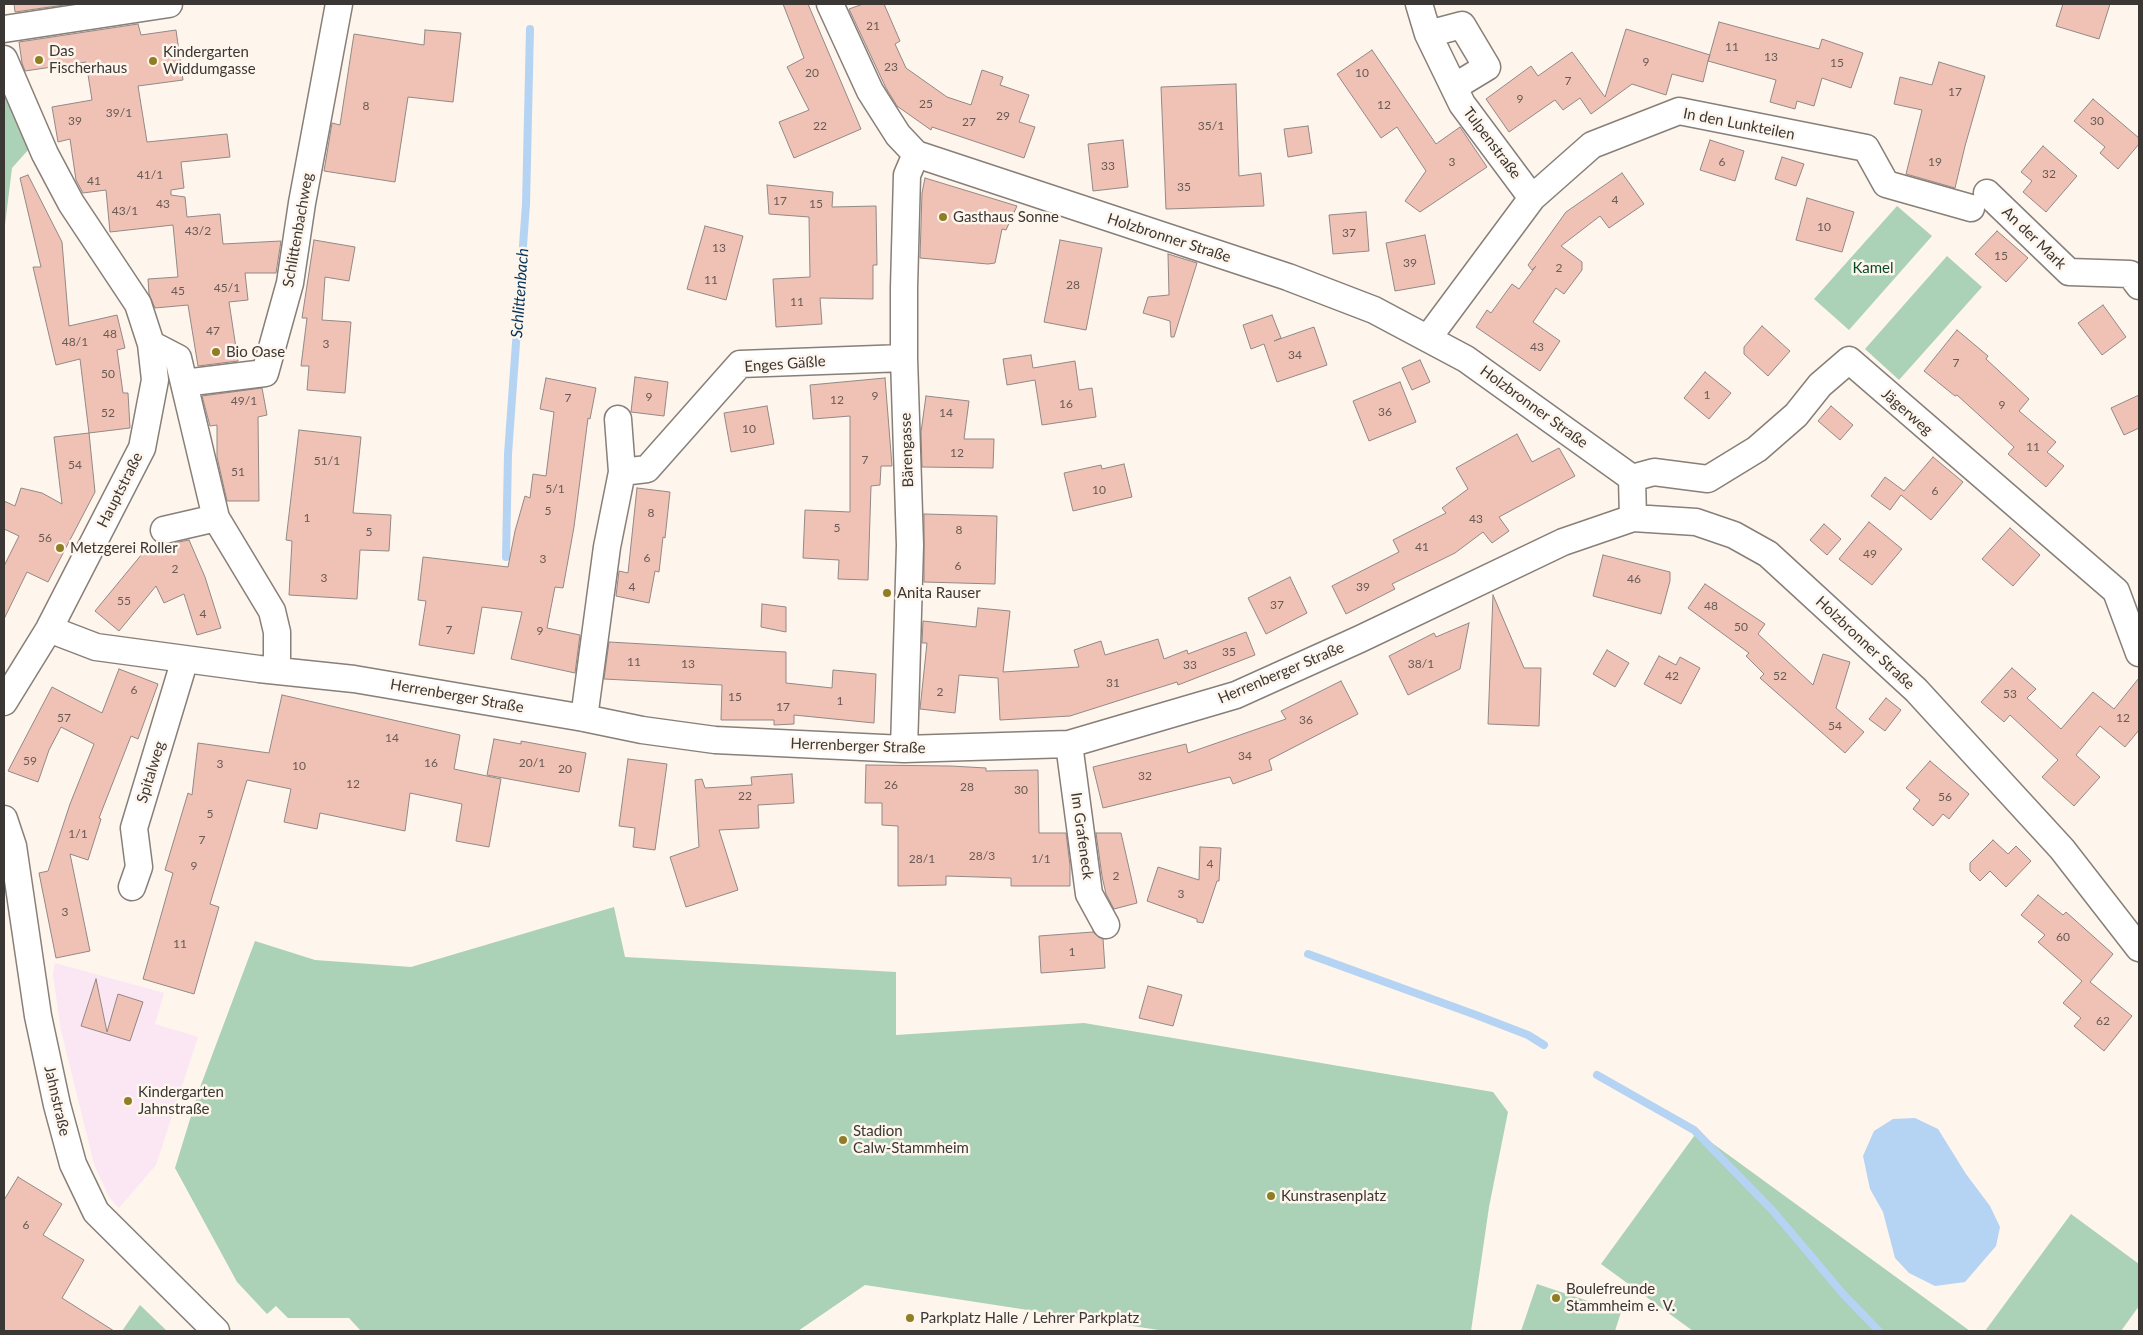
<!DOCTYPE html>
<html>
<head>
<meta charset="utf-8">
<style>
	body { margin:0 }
	#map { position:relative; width:2143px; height:1335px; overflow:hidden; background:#fef5ed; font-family:Lato,sans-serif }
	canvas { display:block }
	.frame { position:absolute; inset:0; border:5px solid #3a3734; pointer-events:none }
</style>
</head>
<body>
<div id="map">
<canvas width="2143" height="1335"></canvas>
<div class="frame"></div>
</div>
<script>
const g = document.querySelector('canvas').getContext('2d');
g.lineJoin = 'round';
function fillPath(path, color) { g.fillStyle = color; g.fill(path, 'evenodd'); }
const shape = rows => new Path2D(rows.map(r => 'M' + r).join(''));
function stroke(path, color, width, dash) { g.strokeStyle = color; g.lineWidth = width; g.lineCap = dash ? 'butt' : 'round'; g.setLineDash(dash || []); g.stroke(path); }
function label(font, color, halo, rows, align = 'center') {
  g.font = font + ' Lato,sans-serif'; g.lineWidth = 5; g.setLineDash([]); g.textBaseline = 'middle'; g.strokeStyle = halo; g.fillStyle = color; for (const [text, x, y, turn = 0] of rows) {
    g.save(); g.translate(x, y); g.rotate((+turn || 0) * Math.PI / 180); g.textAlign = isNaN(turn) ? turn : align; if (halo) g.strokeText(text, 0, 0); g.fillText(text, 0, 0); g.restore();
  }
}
fillPath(shape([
	[55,963,164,993,155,1024,198,1037,156,1165,119,1208,109,1197,94,1164,61,1030,53,975]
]), '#fbe6f4');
fillPath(shape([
	[4,91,29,149,12,168,4,233],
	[1897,206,1932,236,1849,330,1814,299],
	[1947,256,1982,287,1899,380,1865,349],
	[614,907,625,957,896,972,896,1035,1084,1023,1493,1092,1508,1112,1489,1207,1471,1331,1165,1331,865,1285,798,1331,381,1331,360,1330,349,1318,288,1318,276,1306,267,1314,237,1282,175,1168,199,1090,255,941,315,960,411,967],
	[1697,1132,1970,1331,1693,1331,1601,1264],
	[2071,1214,2139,1264,2139,1306,2121,1331,1985,1331],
	[1537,1284,1621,1312,1615,1331,1521,1331],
	[140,1305,167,1331,122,1331]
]), '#abd1b7');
fillPath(shape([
	[1915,1118,1938,1129,1966,1174,1990,1206,2000,1227,1996,1246,1965,1282,1935,1286,1909,1273,1895,1258,1883,1212,1870,1189,1863,1156,1874,1131,1893,1119]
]), '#b5d3f3');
stroke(shape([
	[506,557,508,454,526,204,530,29],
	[1308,954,1476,1015,1528,1035,1544,1045],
	[1597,1075,1694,1130,1773,1211,1844,1295,1879,1331]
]), '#b5d3f3', 8);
const building = shape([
	[14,4,71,4,15,12,14,4],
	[783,4,808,4,861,129,794,158,779,122,809,110,787,67,804,58,783,4],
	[863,4,884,4,900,41,895,44,906,68,947,97,971,105,982,70,1003,77,1000,85,1029,95,1019,122,1035,127,1024,158,932,127,931,130,897,106,886,88,849,9,863,4],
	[2063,4,2110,4,2099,39,2056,26,2063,4],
	[1719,22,1819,49,1822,39,1863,53,1851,88,1822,78,1814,106,1797,101,1795,109,1770,102,1776,80,1708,61,1703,82,1672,74,1666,95,1632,84,1591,114,1580,98,1563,110,1555,100,1509,132,1486,99,1531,66,1538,76,1572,52,1605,97,1626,29,1710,55,1708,61,1719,22],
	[138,24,141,35,176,30,183,80,138,86,147,142,227,134,230,157,181,162,184,188,171,190,171,195,185,197,187,217,220,214,223,244,281,241,276,273,245,273,248,300,229,302,238,361,198,366,188,305,155,308,149,294,148,279,178,277,173,225,110,232,106,190,83,193,76,180,70,139,58,142,52,107,92,100,86,62,25,71,22,63,19,42,138,24],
	[425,30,461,33,453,102,408,97,395,182,324,171,332,123,340,125,354,34,424,45,425,30],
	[1372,50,1436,144,1460,127,1487,167,1420,212,1405,201,1426,171,1397,127,1381,138,1337,74,1372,50],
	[1939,62,1985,76,1965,146,1955,188,1906,174,1922,110,1894,104,1900,77,1932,85,1939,62],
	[1236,84,1239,176,1261,173,1264,206,1166,209,1161,87,1236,84],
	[2093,99,2139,138,2139,144,2118,169,2100,153,2105,147,2074,121,2093,99],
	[1308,126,1312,153,1288,157,1284,129,1308,126],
	[1123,140,1128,187,1093,191,1088,144,1123,140],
	[1710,140,1744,151,1735,181,1700,170,1710,140],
	[2043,146,2077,176,2046,212,2023,192,2032,181,2021,172,2043,146],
	[1782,157,1804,164,1796,186,1775,179,1782,157],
	[1622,173,1644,204,1609,228,1600,216,1561,246,1582,262,1582,270,1564,294,1556,288,1533,322,1560,341,1540,371,1476,327,1487,310,1491,313,1512,284,1519,289,1536,266,1532,270,1528,265,1566,212,1622,173],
	[28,175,62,242,69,326,117,315,125,348,117,350,123,393,128,393,130,428,89,433,80,359,56,365,33,267,41,267,20,178,28,175],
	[925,178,1017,206,1006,230,1002,229,995,263,988,264,920,258,922,193,925,178],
	[767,185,833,192,832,207,876,206,877,265,873,265,873,299,820,298,822,324,776,327,773,279,810,277,809,217,769,214,767,185],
	[1807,198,1854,212,1842,252,1796,240,1807,198],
	[1366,212,1369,251,1333,254,1329,215,1366,212],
	[705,226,743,236,726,300,687,289,705,226],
	[1997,231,2028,258,2006,282,1975,254,1997,231],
	[1425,235,1435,284,1395,291,1386,243,1425,235],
	[314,240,355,247,349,281,325,277,322,320,351,322,345,393,307,390,309,366,301,366,307,318,302,318,314,240],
	[1060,240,1102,248,1086,330,1044,322,1060,240],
	[1168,254,1197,263,1174,337,1171,337,1170,321,1143,313,1148,297,1169,295,1168,254],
	[2103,305,2126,337,2102,355,2078,323,2103,305],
	[1272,315,1281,338,1274,341,1314,327,1327,365,1277,382,1264,344,1251,349,1243,325,1272,315],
	[1762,326,1790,351,1768,376,1744,354,1744,347,1762,326],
	[1957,330,1988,356,1986,359,2029,399,2019,411,2056,442,2047,452,2064,466,2046,487,2008,454,2014,447,1957,395,1955,396,1924,371,1957,330],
	[1031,355,1033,368,1075,361,1079,390,1092,388,1096,417,1042,425,1035,380,1007,385,1003,359,1031,355],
	[1420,360,1430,382,1412,390,1402,368,1420,360],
	[1705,372,1731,393,1709,419,1684,398,1705,372],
	[635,377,668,382,664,416,631,412,635,377],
	[546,378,596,388,590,419,588,418,574,527,563,588,555,587,547,628,580,635,575,673,511,659,522,612,482,607,474,654,419,645,426,601,418,600,423,557,508,567,515,531,525,496,530,498,533,474,546,476,554,412,540,409,546,378],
	[885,378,892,466,881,466,880,485,871,486,868,580,838,579,839,560,803,558,805,510,850,512,850,416,813,419,810,385,885,378],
	[1400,382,1416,422,1369,441,1353,401,1400,382],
	[262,388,267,415,258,417,259,501,227,501,217,457,217,425,210,426,202,396,262,388],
	[2139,395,2139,428,2124,435,2111,408,2139,395],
	[926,396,969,401,964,439,994,439,993,468,922,467,921,432,926,396],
	[767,406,774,444,731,452,724,413,767,406],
	[1831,406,1853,425,1840,440,1818,421,1831,406],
	[299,430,361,437,353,513,391,515,389,551,360,550,357,599,289,595,292,541,286,540,299,430],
	[89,433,95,492,48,582,27,572,4,619,4,566,19,536,4,529,4,501,15,506,21,488,42,493,62,504,54,437,89,433],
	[1517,434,1532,462,1559,448,1575,476,1499,517,1509,531,1492,543,1483,532,1455,553,1392,584,1395,589,1346,614,1332,586,1399,552,1393,540,1446,513,1442,508,1468,489,1456,468,1517,434],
	[1933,457,1963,482,1931,520,1901,495,1890,510,1871,496,1885,477,1904,491,1933,457],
	[1124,464,1132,497,1073,511,1064,473,1101,465,1102,469,1124,464],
	[637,488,670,492,665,538,663,537,659,572,655,571,649,603,616,596,619,571,628,573,637,488],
	[924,514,997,516,995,584,924,582,924,514],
	[1869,522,1902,549,1872,585,1839,559,1869,522],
	[1824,524,1841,539,1827,555,1810,540,1824,524],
	[2010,528,2040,555,2013,586,1982,559,2010,528],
	[189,540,205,577,221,628,197,635,184,594,164,603,156,586,119,631,95,611,142,554,163,545,189,540],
	[1603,555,1670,572,1670,581,1661,614,1593,596,1603,555],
	[1290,577,1307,613,1266,634,1248,598,1290,577],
	[1705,584,1765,624,1758,634,1813,685,1823,654,1850,662,1836,708,1864,732,1845,753,1760,678,1764,674,1746,656,1749,653,1688,608,1705,584],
	[1493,595,1524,668,1541,668,1539,726,1488,724,1493,595],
	[762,604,786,607,786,632,761,627,762,604],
	[978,608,1010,611,1003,672,1079,667,1074,650,1101,641,1105,655,1158,639,1164,659,1187,650,1188,654,1246,632,1255,655,1178,685,1177,682,1070,716,1000,720,998,678,959,675,955,713,920,709,927,643,922,643,923,621,976,627,978,608],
	[1469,623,1460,669,1408,695,1389,656,1434,633,1436,637,1469,623],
	[609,642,786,652,786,683,832,688,833,670,876,674,874,723,794,715,794,724,774,725,774,720,721,720,722,685,604,679,609,642],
	[1607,650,1629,663,1615,687,1593,674,1607,650],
	[1659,656,1676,665,1680,657,1700,668,1681,704,1644,684,1659,656],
	[2012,668,2036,689,2027,698,2061,729,2093,692,2114,709,2139,678,2139,730,2125,747,2100,726,2076,755,2100,777,2074,806,2042,777,2058,760,2010,715,2004,722,1981,702,2012,668],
	[119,669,158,684,138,739,131,736,99,818,101,819,88,860,70,854,90,951,56,958,39,873,48,871,70,804,94,744,61,727,49,750,38,782,8,771,52,687,102,713,119,669],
	[1341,681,1358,714,1269,760,1272,770,1233,784,1230,777,1103,808,1093,767,1186,744,1188,753,1286,719,1281,711,1341,681],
	[282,695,460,735,454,769,501,779,489,847,456,841,462,804,410,793,405,831,320,813,317,829,284,822,291,789,247,780,210,904,219,907,194,994,143,979,173,873,165,870,188,793,192,795,198,743,269,753,282,695],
	[1886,698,1901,710,1885,731,1869,719,1886,698],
	[494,739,521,744,521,741,586,753,579,792,487,775,494,739],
	[628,759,667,764,655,850,633,847,635,828,619,826,628,759],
	[1930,761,1969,794,1949,819,1943,814,1933,826,1913,809,1920,800,1906,788,1930,761],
	[866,765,951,766,986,768,986,771,1038,770,1039,833,1066,833,1070,865,1070,886,1011,886,1011,878,946,876,946,885,898,886,898,826,882,825,882,803,865,803,866,765],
	[792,774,794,803,758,805,759,828,719,830,738,890,686,907,670,857,699,847,695,780,702,779,705,788,752,785,751,777,792,774],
	[1096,833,1121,833,1137,903,1114,909,1106,894,1102,876,1096,833],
	[1993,840,2008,854,2016,846,2031,861,2006,887,1990,871,1980,881,1970,871,1970,863,1993,840],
	[1200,847,1221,848,1219,881,1217,881,1203,923,1197,922,1197,919,1147,901,1158,867,1199,880,1200,847],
	[2038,895,2063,915,2066,912,2113,954,2090,982,2132,1016,2104,1051,2074,1026,2081,1018,2063,1003,2082,981,2038,942,2045,935,2021,915,2038,895],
	[1093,932,1103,939,1105,968,1041,973,1039,936,1093,932],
	[96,979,107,1032,118,994,143,1002,130,1041,81,1026,96,979],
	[1148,986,1182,995,1173,1026,1139,1018,1148,986],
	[18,1177,62,1204,43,1235,84,1260,62,1298,114,1331,4,1331,4,1200,18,1177]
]);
fillPath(building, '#f0c2b5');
stroke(building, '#938885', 1);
const minor = shape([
	[830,4,870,91,898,135,916,154,1288,277,1374,310,1466,359,1632,478,1633,518],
	[1419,4,1428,34,1462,104,1532,198],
	[4,29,169,4],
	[1428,34,1462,25,1487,67,1454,87],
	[4,59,45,154,71,203,138,304,151,344,155,380,142,448,49,629,4,702],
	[1987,193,2069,272,2130,274,2139,286],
	[1428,338,1532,198,1592,145,1679,111,1866,148,1886,184,1971,208],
	[151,344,178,358,216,518,272,611,277,632,277,670],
	[184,383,265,373,290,283,302,203,339,4],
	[618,419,622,472,647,469,740,364,904,358],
	[1632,478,1654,472,1708,479,1757,449,1796,415,1820,385,1849,360,2116,591,2139,653],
	[164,530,216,518],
	[49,629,96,647,259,669,354,679,584,718,642,730,715,740,904,749,1069,744,1236,695,1360,639,1563,542,1633,518,1696,522,1734,535,1768,554,1916,690,2062,849,2139,948],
	[584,718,607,547,622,472],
	[1069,744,1089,894,1106,925],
	[904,749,910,545,904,358,904,288,907,175,916,154],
	[4,819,13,846,38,1016,57,1105,73,1164,96,1212,216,1331],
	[132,887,139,867,134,828,185,659]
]);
stroke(minor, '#877f78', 29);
stroke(minor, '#fff', 26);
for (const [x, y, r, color] of [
	[39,60,5,"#8f7e24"],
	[153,61,5,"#8f7e24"],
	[943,217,5,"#8f7e24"],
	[216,352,5,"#8f7e24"],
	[60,548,5,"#8f7e24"],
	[887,593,5,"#8f7e24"],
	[128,1101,5,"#8f7e24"],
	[843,1140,5,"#8f7e24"],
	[1271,1196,5,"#8f7e24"],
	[1556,1298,5,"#8f7e24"],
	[910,1318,5,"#8f7e24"]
]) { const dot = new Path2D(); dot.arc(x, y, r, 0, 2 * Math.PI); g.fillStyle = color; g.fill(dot); stroke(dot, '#fef5ed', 2); }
label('12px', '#685a54', null, [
	["21",873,26],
	["11",1732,47],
	["13",1771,57],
	["9",1646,62],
	["15",1837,63],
	["23",891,67],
	["20",812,73],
	["10",1362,73],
	["7",1568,81],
	["17",1955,92],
	["9",1520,99],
	["25",926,104],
	["12",1384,105],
	["8",366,106],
	["39/1",119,113],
	["29",1003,116],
	["39",75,121],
	["30",2097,121],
	["27",969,122],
	["22",820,126],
	["35/1",1211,126],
	["3",1452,162],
	["6",1722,162],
	["19",1935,162],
	["33",1108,166],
	["32",2049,174],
	["41/1",150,175],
	["41",94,181],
	["35",1184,187],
	["4",1615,200],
	["17",780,201],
	["43",163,204],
	["15",816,204],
	["43/1",125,211],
	["10",1824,227],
	["43/2",198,231],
	["37",1349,233],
	["13",719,248],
	["15",2001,256],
	["39",1410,263],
	["2",1559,268],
	["11",711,280],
	["28",1073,285],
	["45/1",227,288],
	["45",178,291],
	["11",797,302],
	["47",213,331],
	["48",110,334],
	["48/1",75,342],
	["3",326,344],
	["43",1537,347],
	["34",1295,355],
	["7",1956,363],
	["50",108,374],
	["1",1707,395],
	["9",875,396],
	["9",649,397],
	["7",568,398],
	["12",837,400],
	["49/1",244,401],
	["16",1066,404],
	["9",2002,405],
	["36",1385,412],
	["52",108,413],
	["14",946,413],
	["10",749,429],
	["11",2033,447],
	["12",957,453],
	["7",865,460],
	["51/1",327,461],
	["54",75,465],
	["51",238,472],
	["5/1",555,489],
	["10",1099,490],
	["6",1935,491],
	["5",548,511],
	["8",651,513],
	["1",307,518],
	["43",1476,519],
	["5",837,528],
	["8",959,530],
	["5",369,532],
	["56",45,538],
	["41",1422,547],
	["49",1870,554],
	["6",647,558],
	["3",543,559],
	["6",958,566],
	["2",175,569],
	["3",324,578],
	["46",1634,579],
	["4",632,587],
	["39",1363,587],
	["55",124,601],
	["37",1277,605],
	["48",1711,606],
	["4",203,614],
	["50",1741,627],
	["7",449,630],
	["9",540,631],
	["35",1229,652],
	["11",634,662],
	["13",688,664],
	["38/1",1421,664],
	["33",1190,665],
	["42",1672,676],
	["52",1780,676],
	["31",1113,683],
	["6",134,690],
	["2",940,692],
	["53",2010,694],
	["15",735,697],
	["1",840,701],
	["17",783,707],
	["57",64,718],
	["12",2123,718],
	["36",1306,720],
	["54",1835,726],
	["14",392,738],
	["34",1245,756],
	["59",30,761],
	["16",431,763],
	["20/1",532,763],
	["3",220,764],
	["10",299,766],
	["20",565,769],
	["32",1145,776],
	["12",353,784],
	["26",891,785],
	["28",967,787],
	["30",1021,790],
	["22",745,796],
	["56",1945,797],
	["5",210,814],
	["1/1",78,834],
	["7",202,840],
	["28/3",982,856],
	["28/1",922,859],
	["1/1",1041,859],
	["4",1210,864],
	["9",194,866],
	["2",1116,876],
	["3",1181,894],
	["3",65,912],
	["60",2063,937],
	["11",180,944],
	["1",1072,952],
	["62",2103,1021],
	["6",26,1225]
]);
label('15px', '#3a3734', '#fef5ed', [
	["Das",49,51],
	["Fischerhaus",49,68],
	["Kindergarten",163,52],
	["Widdumgasse",163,69],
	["Gasthaus Sonne",953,217],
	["Bio Oase",226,352],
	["Metzgerei Roller",70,548],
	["Anita Rauser",897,593],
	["Kindergarten",138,1092],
	["Jahnstraße",138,1109],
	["Stadion",853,1131],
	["Calw-Stammheim",853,1148],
	["Kunstrasenplatz",1281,1196],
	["Boulefreunde",1566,1289],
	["Stammheim e. V.",1566,1306],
	["Parkplatz Halle / Lehrer Parkplatz",920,1318]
], 'left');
label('15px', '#3a3734', '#fef5ed', [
	["In den Lunkteilen",1739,124,11],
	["Tulpenstraße",1492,143,53],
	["Schlittenbachweg",298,230,-80],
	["Holzbronner Straße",1169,238,18],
	["An der Mark",2034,238,44],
	["Enges Gäßle",785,364,-4],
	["Holzbronner Straße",1534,407,36],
	["Jägerweg",1907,412,41],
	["Bärengasse",907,450,-92],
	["Hauptstraße",120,490,-63],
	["Holzbronner Straße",1865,643,43],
	["Herrenberger Straße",1281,673,-23],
	["Herrenberger Straße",457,696,10],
	["Herrenberger Straße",858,746,2],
	["Spitalweg",151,772,-73],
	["Im Grafeneck",1082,836,82],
	["Jahnstraße",57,1101,77]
]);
label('15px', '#064b29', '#fef5ed', [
	["Kamel",1873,268]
]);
label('italic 16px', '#04335b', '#fef5ed', [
	["Schlittenbach",520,293,-86]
]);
</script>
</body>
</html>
